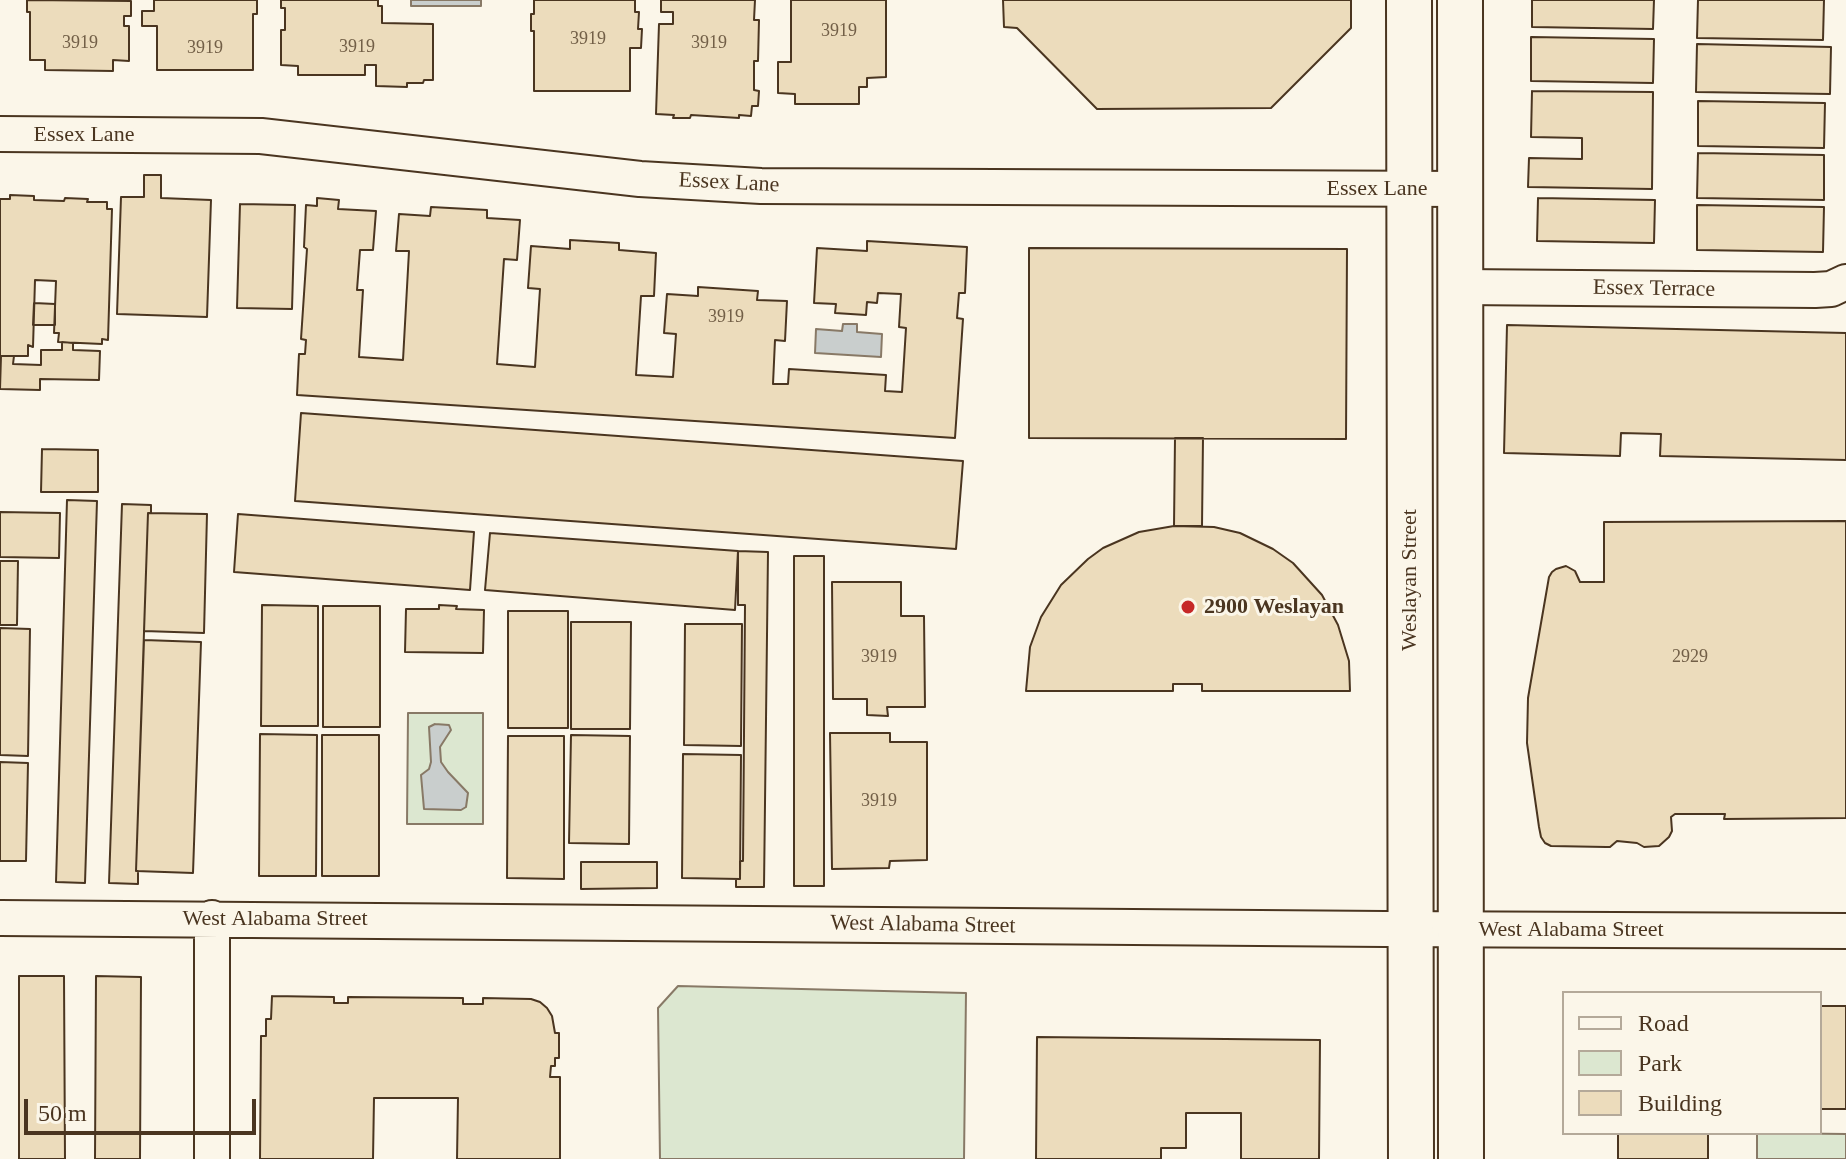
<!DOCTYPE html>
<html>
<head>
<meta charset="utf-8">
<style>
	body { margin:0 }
	#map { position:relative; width:1846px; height:1159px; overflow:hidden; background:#fbf6e9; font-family:Georgia,serif }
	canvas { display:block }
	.legend { position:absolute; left:1562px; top:991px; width:260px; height:144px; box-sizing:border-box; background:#fbf6e9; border:2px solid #b4a999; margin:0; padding:10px 14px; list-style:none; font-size:24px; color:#4a3520 }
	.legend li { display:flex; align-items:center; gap:16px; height:40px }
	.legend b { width:40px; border:2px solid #b4a999 }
	.scale { position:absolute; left:24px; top:1099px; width:232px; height:36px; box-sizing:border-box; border:4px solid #4a3520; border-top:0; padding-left:10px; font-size:24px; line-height:28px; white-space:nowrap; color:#4a3520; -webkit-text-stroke:6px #fbf6e9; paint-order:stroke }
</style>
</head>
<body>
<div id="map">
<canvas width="1846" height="1159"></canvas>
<ul class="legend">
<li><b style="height:10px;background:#fbf6e9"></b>Road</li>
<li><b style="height:22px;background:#dce7d0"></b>Park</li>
<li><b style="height:22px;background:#ecdcbc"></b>Building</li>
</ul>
<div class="scale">50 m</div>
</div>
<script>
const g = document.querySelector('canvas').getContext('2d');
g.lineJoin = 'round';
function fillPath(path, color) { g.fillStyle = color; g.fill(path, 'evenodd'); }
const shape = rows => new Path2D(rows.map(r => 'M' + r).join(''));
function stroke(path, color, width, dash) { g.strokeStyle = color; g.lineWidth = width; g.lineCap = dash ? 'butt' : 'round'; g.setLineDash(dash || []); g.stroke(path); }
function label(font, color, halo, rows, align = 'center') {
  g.font = font + ' Georgia,serif'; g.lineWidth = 6; g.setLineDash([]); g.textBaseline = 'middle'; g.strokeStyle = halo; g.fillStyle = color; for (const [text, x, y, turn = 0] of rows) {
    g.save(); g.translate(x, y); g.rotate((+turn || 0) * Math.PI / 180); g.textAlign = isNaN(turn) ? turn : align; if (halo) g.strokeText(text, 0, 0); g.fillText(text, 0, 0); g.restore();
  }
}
const green = shape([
	[408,713,483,713,483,824,407,824,408,713],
	[678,986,966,993,964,1159,660,1159,658,1008,678,986],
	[1757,1133,1846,1134,1846,1159,1757,1159,1757,1133]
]);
fillPath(green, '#dce7d0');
stroke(green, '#887966', 2);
const water = shape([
	[411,0,481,0,481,6,411,6,411,0],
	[843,324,857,324,857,332,882,334,881,357,815,353,816,329,842,331,843,324],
	[435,724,449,725,451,730,440,747,441,762,448,772,468,793,466,807,461,810,424,809,421,775,429,769,431,762,429,727,435,724]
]);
fillPath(water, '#c9cecd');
stroke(water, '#887966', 2);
const building = shape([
	[27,0,131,1,131,16,124,16,124,26,129,26,129,61,113,60,113,71,45,70,45,60,30,60,30,12,27,12,27,0],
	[154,0,257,0,257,14,253,14,253,70,157,70,157,26,142,26,142,11,154,11,154,0],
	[281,0,378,0,378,6,382,6,382,23,433,24,433,80,424,80,423,83,407,83,407,87,376,86,376,65,365,65,365,75,298,75,298,66,281,65,281,30,285,30,285,8,281,8,281,0],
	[534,0,635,0,635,12,639,12,638,29,642,29,641,48,630,48,630,91,534,91,534,31,531,31,531,14,534,14,534,0],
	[661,0,755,0,754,20,759,20,758,61,754,61,754,90,759,91,758,106,752,106,751,116,739,115,739,118,691,115,690,118,673,118,674,115,656,114,659,24,673,24,673,12,661,12,661,0],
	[791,0,886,0,886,77,867,78,867,87,859,87,859,104,795,104,795,94,778,93,778,62,791,62,791,0],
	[1003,0,1351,0,1351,28,1271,108,1097,109,1017,28,1004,27,1003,0],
	[1532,0,1654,0,1653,29,1532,27,1532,0],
	[1698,0,1824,0,1823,40,1697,38,1698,0],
	[1531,37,1654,39,1653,83,1531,81,1531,37],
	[1697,44,1831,47,1830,94,1696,92,1697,44],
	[1532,91,1653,92,1652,189,1528,187,1529,158,1582,159,1582,138,1531,137,1532,91],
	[1698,101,1825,103,1824,148,1698,146,1698,101],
	[1698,153,1824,155,1824,200,1697,198,1698,153],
	[144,175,161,175,161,198,211,200,207,317,117,314,121,197,144,197,144,175],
	[10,195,34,196,34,200,64,201,65,198,88,199,87,202,107,202,107,209,112,209,108,340,102,339,102,344,58,342,59,333,54,333,56,281,35,280,33,347,28,345,28,356,0,356,0,199,10,199,10,195],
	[317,198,339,200,338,209,376,211,373,250,360,250,357,290,363,290,359,357,403,360,409,251,396,251,399,214,430,216,431,207,487,210,487,218,520,220,517,260,504,259,497,364,535,367,540,289,528,288,531,246,570,249,570,240,619,243,619,250,656,253,654,296,641,296,636,375,673,377,676,334,664,333,667,294,698,296,698,287,758,291,757,300,787,301,785,341,775,340,773,384,788,384,789,369,886,375,885,391,902,392,906,328,899,327,901,294,878,293,877,303,867,302,866,315,835,313,836,304,814,303,817,248,867,251,867,241,967,247,965,293,959,293,957,318,963,319,955,438,297,395,299,354,305,354,306,340,301,339,307,249,304,247,306,205,317,206,317,198],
	[1538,198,1655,200,1654,243,1537,241,1538,198],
	[240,204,295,205,292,309,237,308,240,204],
	[1697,205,1824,207,1823,252,1697,250,1697,205],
	[1029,248,1347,249,1346,439,1029,438,1029,248],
	[34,303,55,304,55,325,33,325,34,303],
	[1507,325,1846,333,1846,460,1660,456,1661,434,1621,433,1620,456,1504,453,1507,325],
	[62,342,73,343,73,350,100,351,99,380,40,379,40,390,0,389,1,356,14,356,13,364,41,365,41,350,62,350,62,342],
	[301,413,963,461,956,549,295,501,301,413],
	[1175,438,1203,438,1202,526,1174,526,1175,438],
	[42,449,98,450,98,492,41,492,42,449],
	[67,500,97,501,85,883,56,882,67,500],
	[122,504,151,505,151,513,148,513,136,871,138,871,138,884,109,883,122,504],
	[0,512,60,513,59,558,0,557,0,512],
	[148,513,207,514,204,633,144,631,148,513],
	[238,514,474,532,470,590,234,572,238,514],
	[1846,521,1846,818,1724,819,1725,814,1675,814,1671,817,1672,831,1669,837,1659,846,1644,847,1637,843,1617,841,1610,847,1606,847,1551,846,1545,843,1541,837,1539,827,1527,743,1528,698,1549,577,1552,572,1556,569,1566,566,1575,571,1580,582,1604,582,1604,522,1846,521],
	[1174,526,1214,527,1240,533,1273,549,1293,563,1322,595,1338,625,1349,661,1350,691,1202,691,1202,684,1173,684,1173,691,1026,691,1030,647,1041,617,1061,585,1088,559,1103,548,1139,532,1174,526],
	[490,533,738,551,735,610,485,590,490,533],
	[738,551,768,552,764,887,736,887,736,879,740,879,740,861,743,861,745,605,738,605,738,551],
	[794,556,824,556,824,886,794,886,794,556],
	[0,561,18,561,17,625,0,625,0,561],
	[832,582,901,582,901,616,924,616,925,707,887,707,888,716,867,715,867,699,833,699,832,582],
	[262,605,318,606,318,726,261,726,262,605],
	[439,605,457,606,456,609,484,610,483,653,405,652,406,609,439,609,439,605],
	[323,606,380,606,380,727,323,727,323,606],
	[508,611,568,611,568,728,508,728,508,611],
	[571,622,631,622,630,729,571,729,571,622],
	[685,624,742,624,741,746,684,745,685,624],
	[0,628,30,629,28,756,0,755,0,628],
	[144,640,201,642,193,873,136,871,144,640],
	[830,733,890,733,890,742,927,742,927,860,890,861,889,868,832,869,830,733],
	[260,734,317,735,316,876,259,876,260,734],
	[322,735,379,735,379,876,322,876,322,735],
	[571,735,630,736,629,844,569,843,571,735],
	[508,736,564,736,564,879,507,878,508,736],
	[683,754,741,755,740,879,682,878,683,754],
	[0,762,28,763,26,861,0,861,0,762],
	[581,862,657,862,657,888,581,889,581,862],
	[19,976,64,976,65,1159,19,1159,19,976],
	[96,976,141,977,140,1159,95,1159,96,976],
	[272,996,334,997,334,1003,348,1003,348,997,463,998,463,1004,483,1004,483,998,531,999,540,1002,547,1008,552,1016,555,1033,559,1033,559,1058,555,1058,555,1066,551,1066,550,1077,560,1077,560,1159,457,1159,458,1098,374,1098,373,1159,260,1159,261,1036,266,1036,266,1019,271,1019,272,996],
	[1820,1006,1846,1006,1846,1109,1820,1109,1820,1006],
	[1037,1037,1320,1040,1319,1159,1241,1159,1241,1113,1186,1113,1186,1148,1161,1148,1161,1159,1036,1159,1037,1037],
	[1618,1133,1708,1133,1708,1159,1618,1159,1618,1133]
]);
fillPath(building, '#ecdcbc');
stroke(building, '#4a3520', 2);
const minor = shape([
	[0,134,261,136,640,179,761,186,1461,189],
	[1461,287,1815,290,1831,289,1846,282],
	[0,918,1385,929,1846,931],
	[212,918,212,1159]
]);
const major = shape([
	[1409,0,1411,1159],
	[1460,0,1461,1159]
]);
stroke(minor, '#4a3520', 38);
stroke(major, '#4a3520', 48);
stroke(minor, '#fbf6e9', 34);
stroke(major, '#fbf6e9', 44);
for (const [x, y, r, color] of [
	[1188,607,8,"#c62828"]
]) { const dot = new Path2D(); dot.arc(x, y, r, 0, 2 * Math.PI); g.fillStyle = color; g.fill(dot); stroke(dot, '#fbf6e9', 3); }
label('18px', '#725f47', null, [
	["3919",839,31],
	["3919",588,39],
	["3919",80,43],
	["3919",709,43],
	["3919",357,47],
	["3919",205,48],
	["3919",726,317],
	["3919",879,657],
	["2929",1690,657],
	["3919",879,801]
]);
label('22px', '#4a3520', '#fbf6e9', [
	["Essex Lane",84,135],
	["Essex Lane",729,183,3],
	["Essex Lane",1377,189],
	["Essex Terrace",1654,289,1],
	["Weslayan Street",1410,580,-90],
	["West Alabama Street",275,919],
	["West Alabama Street",923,925,1],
	["West Alabama Street",1571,930]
]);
label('bold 22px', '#4a3520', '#fbf6e9', [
	["2900 Weslayan",1204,607]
], 'left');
</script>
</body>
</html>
